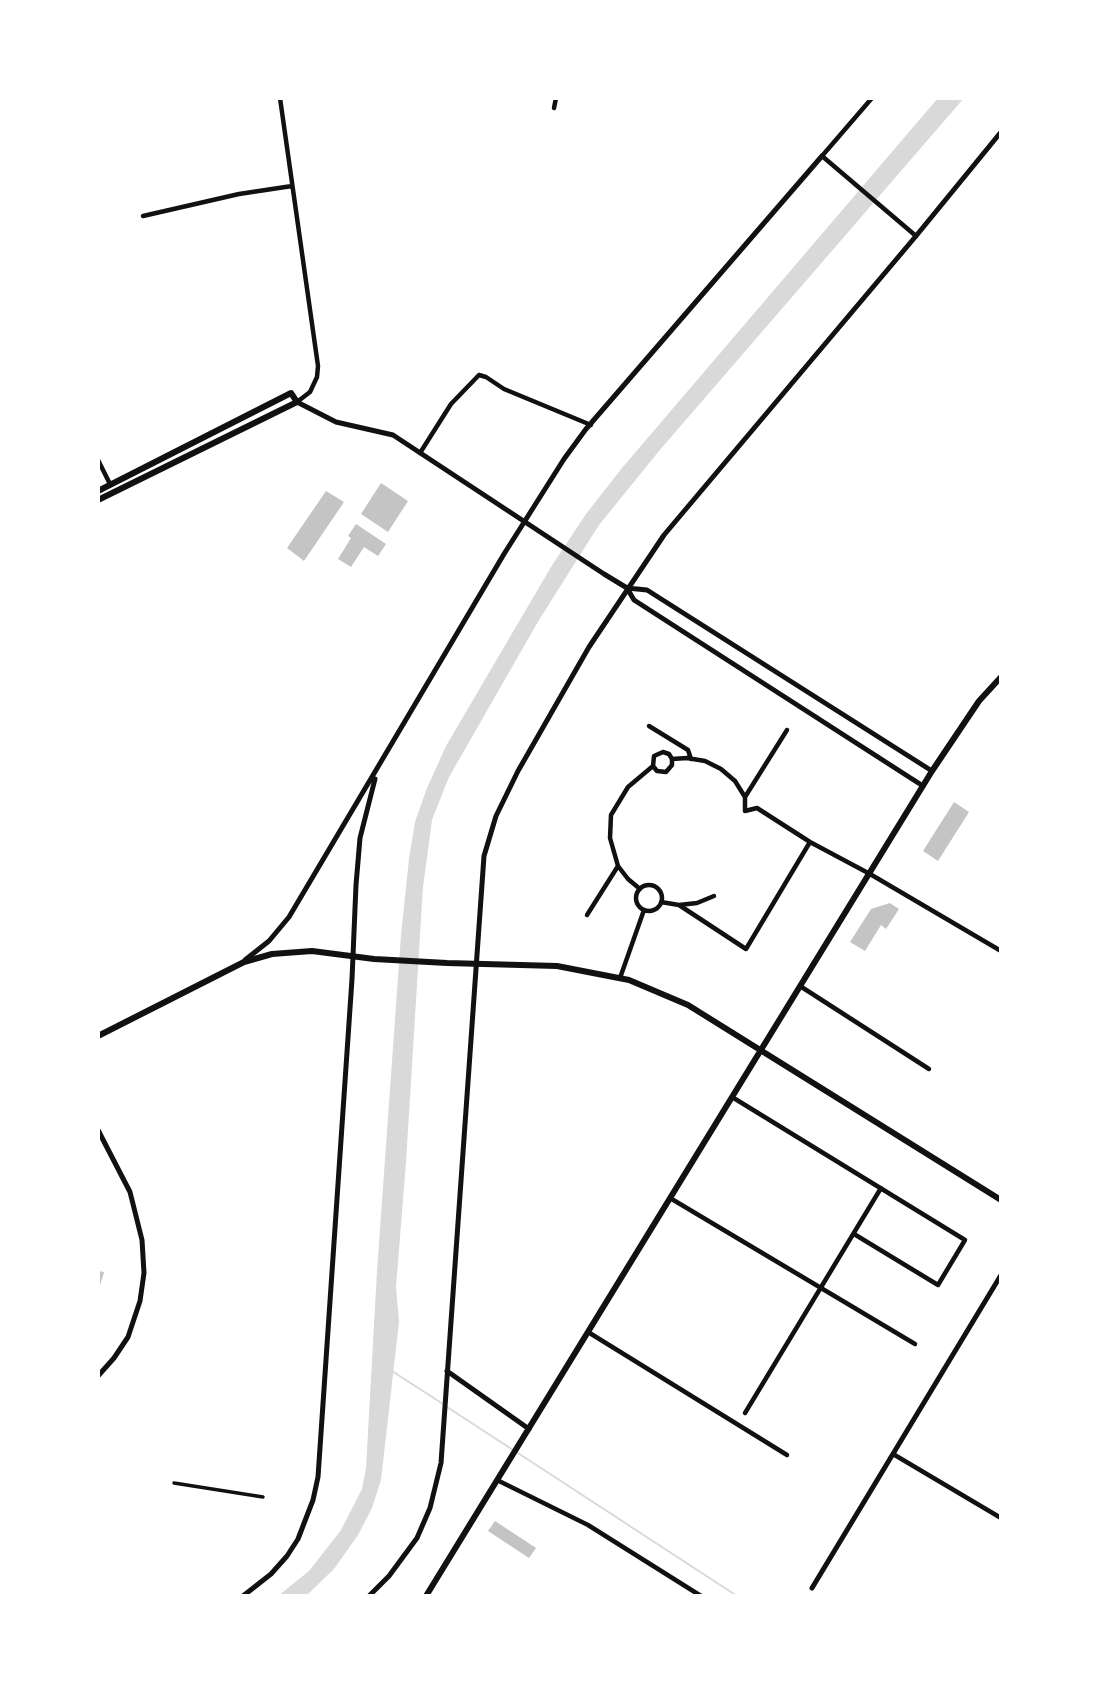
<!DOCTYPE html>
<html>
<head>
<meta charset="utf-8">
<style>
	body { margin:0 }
	#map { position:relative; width:1099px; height:1694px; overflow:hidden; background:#fff; font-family:Cabin,sans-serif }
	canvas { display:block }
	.frame { position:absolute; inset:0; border:100px solid #fff; pointer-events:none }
</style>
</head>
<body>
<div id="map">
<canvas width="1099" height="1694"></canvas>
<div class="frame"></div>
</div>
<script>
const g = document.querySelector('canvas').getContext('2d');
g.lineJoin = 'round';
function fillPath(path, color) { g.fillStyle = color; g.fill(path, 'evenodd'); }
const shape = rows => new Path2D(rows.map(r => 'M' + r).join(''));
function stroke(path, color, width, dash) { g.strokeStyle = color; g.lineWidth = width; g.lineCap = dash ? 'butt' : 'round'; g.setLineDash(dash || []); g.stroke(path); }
fillPath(shape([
	[938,98,964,98,659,451,599,525,539,620,449,777,432,820,423,887,406,1162,396,1287,399,1322,381,1480,372,1508,358,1535,334,1569,306,1596,278,1596,309,1571,341,1530,362,1489,366,1468,377,1271,401,935,409,859,415,822,427,788,446,746,551,567,586,514,622,468]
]), '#d9d9d9');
stroke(shape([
	[392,1371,443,1404],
	[447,1407,513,1450],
	[518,1453,737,1596]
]), '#d9d9d9', 2);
fillPath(shape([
	[381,483,408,501,388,532,361,514],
	[326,491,344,502,304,561,287,548],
	[356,524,386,544,378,556,364,547,351,567,338,559,351,538,348,536],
	[954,802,969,812,938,861,923,851],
	[890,903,899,909,886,929,881,925,865,951,850,942,871,909],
	[98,1271,104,1272,99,1289,98,1289],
	[495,1521,536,1548,529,1558,488,1531]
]), '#c4c4c4');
stroke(shape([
	[174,1483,263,1497]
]), '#111', 3.5);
stroke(shape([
	[280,98,318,366,317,377,310,392,297,402],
	[872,98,822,156,916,236],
	[554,108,556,98],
	[143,216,239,194,292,186],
	[420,453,451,404,479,375,486,377,504,389,591,425],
	[98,460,110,484],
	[649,726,688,750,691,759],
	[672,759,672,765,666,772,657,771,653,766,654,756,663,752,669,754,672,759,687,758,705,761,721,769,735,781,745,797,745,811,757,808,810,842,870,874,1001,951],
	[745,797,787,730],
	'636 898a13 13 0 1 1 26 0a13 13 0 1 1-26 0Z',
	[640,889,628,879,618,866,610,838,611,815,628,787,653,766],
	[661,902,679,905,697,903,714,896],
	[679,905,746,949,810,842],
	[587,915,618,866],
	[620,978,644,910],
	[800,986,929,1069],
	[732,1097,965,1240,938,1285,854,1234],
	[670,1198,915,1344],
	[588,1332,787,1455],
	[745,1413,881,1188],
	[893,1454,1001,1518],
	[497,1480,588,1525,701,1596]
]), '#111', 4.5);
stroke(shape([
	[297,402,336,422,393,435,604,574,627,588,647,590,932,771],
	[627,588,634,600,923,786],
	[245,960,269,941,289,917,504,554,564,459,586,429,822,156],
	[98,1130,130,1192,142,1240,144,1273,140,1301,128,1337,114,1358,98,1376],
	[447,1371,529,1429],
	[812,1588,1001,1275],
	[243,1596,271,1574,287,1556,298,1539,313,1500,318,1477,352,979,356,885,360,838,375,779],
	[369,1596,389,1576,417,1538,430,1508,441,1463,484,856,496,816,518,771,589,647,664,535,916,236,1001,132]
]), '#111', 5);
stroke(shape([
	[98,491,291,393,297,402,98,500],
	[98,1036,244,962,272,954,312,951,374,959,447,963,557,966,629,980,688,1005,1001,1200],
	[426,1596,932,771,979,701,1001,677]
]), '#111', 6);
</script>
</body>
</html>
